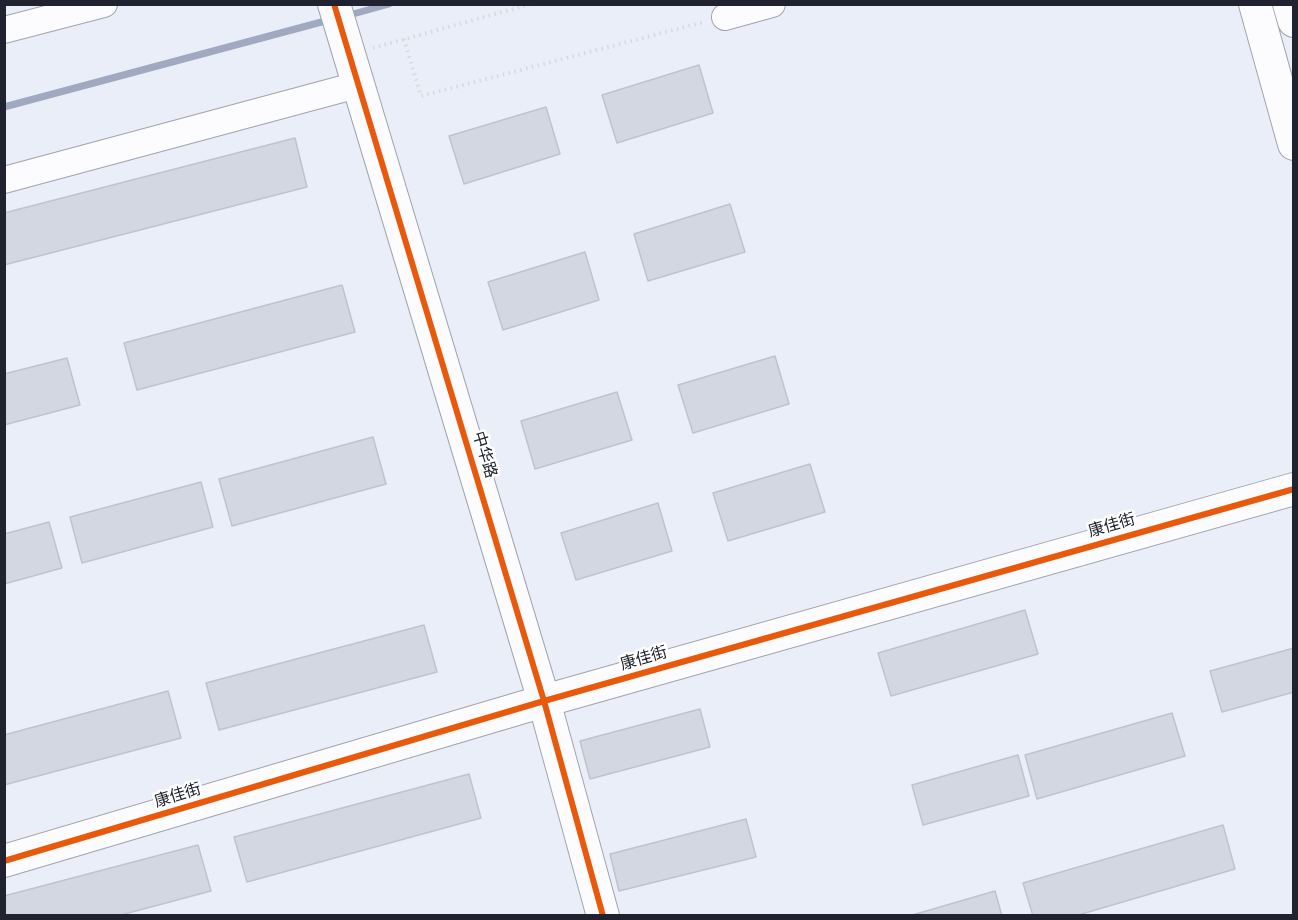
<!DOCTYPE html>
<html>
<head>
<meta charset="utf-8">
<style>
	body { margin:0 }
	#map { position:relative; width:1298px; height:920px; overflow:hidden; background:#eaeef8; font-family:"DM Sans",sans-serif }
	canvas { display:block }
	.frame { position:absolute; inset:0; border:6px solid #20232f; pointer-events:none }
</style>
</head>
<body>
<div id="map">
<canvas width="1298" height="920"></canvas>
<div class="frame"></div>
</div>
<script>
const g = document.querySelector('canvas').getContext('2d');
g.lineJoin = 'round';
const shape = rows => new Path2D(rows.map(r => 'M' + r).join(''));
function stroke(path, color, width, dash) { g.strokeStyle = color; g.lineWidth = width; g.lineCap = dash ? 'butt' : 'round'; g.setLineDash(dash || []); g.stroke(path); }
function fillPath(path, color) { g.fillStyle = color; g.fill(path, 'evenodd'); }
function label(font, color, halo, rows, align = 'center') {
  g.font = font + ' "DM Sans","Noto Sans SC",sans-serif'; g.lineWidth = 5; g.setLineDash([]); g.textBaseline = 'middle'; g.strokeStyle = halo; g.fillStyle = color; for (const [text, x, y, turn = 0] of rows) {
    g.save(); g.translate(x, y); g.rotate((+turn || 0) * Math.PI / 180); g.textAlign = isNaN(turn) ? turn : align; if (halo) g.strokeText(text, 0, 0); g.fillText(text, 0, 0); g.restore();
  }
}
stroke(shape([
	[346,16,389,4],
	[4,107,329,20]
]), '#a1a9c0', 7);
const building = shape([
	[699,65,713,113,617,143,602,95,699,65],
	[546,107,560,154,464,184,449,136,546,107],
	[295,138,307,187,4,265,4,213,295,138],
	[730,204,745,252,648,281,634,234,730,204],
	[585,252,599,300,503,330,488,282,585,252],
	[342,285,355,332,137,390,124,343,342,285],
	[775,356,789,404,693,433,678,385,775,356],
	[67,358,80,405,4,425,4,374,67,358],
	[617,392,632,440,535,469,521,421,617,392],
	[373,437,386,484,232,526,219,479,373,437],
	[810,464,825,512,728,541,713,493,810,464],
	[201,482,213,527,82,563,70,517,201,482],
	[658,503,672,551,576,580,561,533,658,503],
	[49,522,62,568,4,584,4,534,49,522],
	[1025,610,1038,654,891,696,878,653,1025,610],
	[424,625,437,672,219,730,206,683,424,625],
	[1294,648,1294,692,1222,712,1210,671,1294,648],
	[168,691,181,738,4,785,4,735,168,691],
	[700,709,710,747,590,779,580,741,700,709],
	[1172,713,1185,756,1037,799,1025,755,1172,713],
	[1018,755,1029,796,923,825,912,785,1018,755],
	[469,774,481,818,247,882,234,837,469,774],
	[746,819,756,857,619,891,610,854,746,819],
	[1223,825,1235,869,1075,916,1033,916,1023,883,1223,825],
	[198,845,211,891,117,916,4,916,4,896,198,845],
	[995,891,1002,916,909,916,995,891]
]);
fillPath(building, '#d3d7e1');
stroke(building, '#c0c3ce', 1.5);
const minor = shape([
	[725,17,772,4],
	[4,30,104,4],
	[4,180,357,85]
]);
const tertiary = shape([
	[334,4,544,701,603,916],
	[1255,4,1294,144],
	[1289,4,1294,21],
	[4,861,544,701,1294,489]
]);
stroke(minor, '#a0a4ad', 28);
stroke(tertiary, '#a0a4ad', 34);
stroke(shape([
	[404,39,421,96,704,22],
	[373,48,531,4]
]), '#d7d9dc', 4, [1.5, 4.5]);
stroke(minor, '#fcfcfe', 26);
stroke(tertiary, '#fcfcfe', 32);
stroke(shape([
	[334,4,544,701,603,916],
	[4,861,544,701,1294,489]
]), '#e8590c', 6);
label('16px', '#20232f', '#fff', [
	["中华路",484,455,73],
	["康佳街",1112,526,-16],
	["康佳街",644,659,-16],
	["康佳街",178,796,-17]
]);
</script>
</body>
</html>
